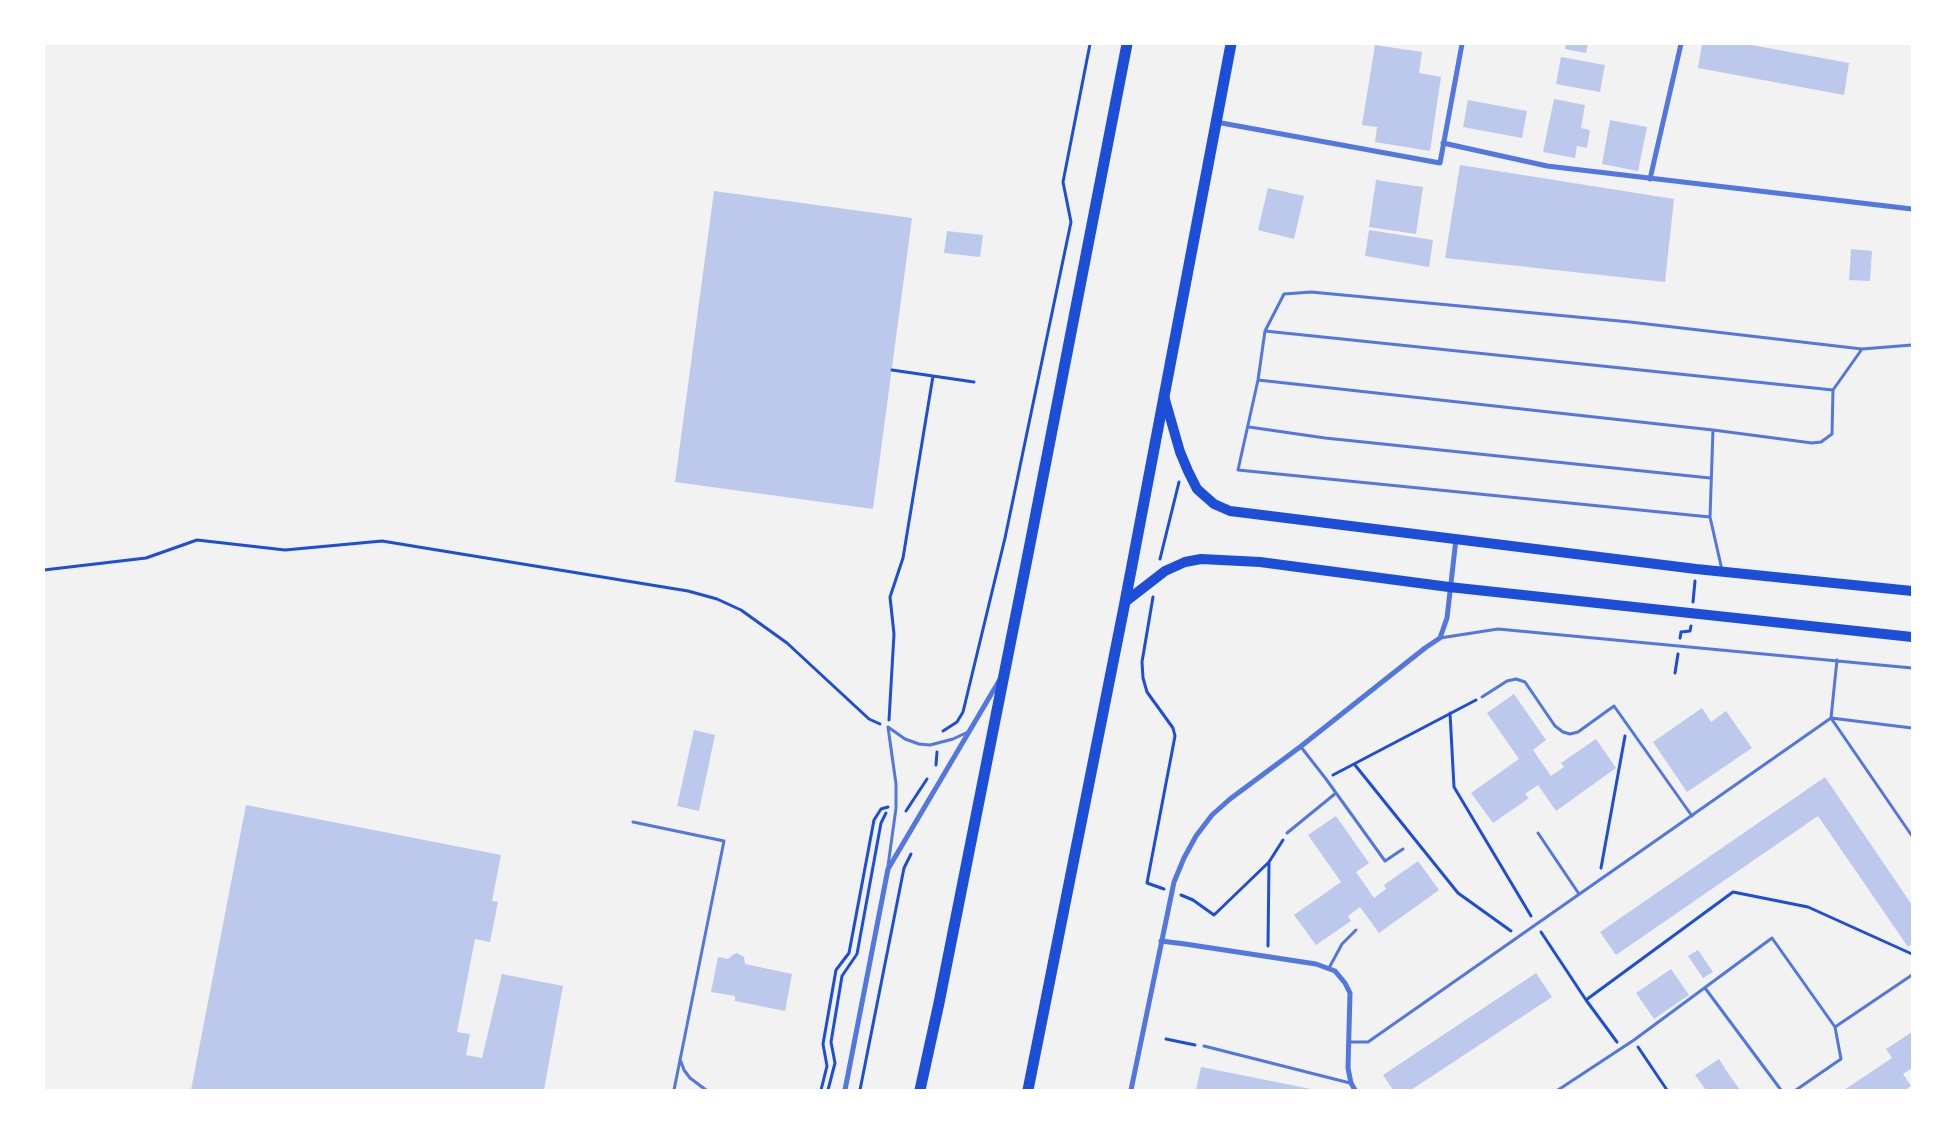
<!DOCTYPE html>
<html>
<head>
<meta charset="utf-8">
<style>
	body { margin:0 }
	#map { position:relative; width:1956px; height:1134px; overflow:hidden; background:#f2f2f2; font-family:Roboto,sans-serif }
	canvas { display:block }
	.frame { position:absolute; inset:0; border:45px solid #fff; pointer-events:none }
</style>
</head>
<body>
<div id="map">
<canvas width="1956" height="1134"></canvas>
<div class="frame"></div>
</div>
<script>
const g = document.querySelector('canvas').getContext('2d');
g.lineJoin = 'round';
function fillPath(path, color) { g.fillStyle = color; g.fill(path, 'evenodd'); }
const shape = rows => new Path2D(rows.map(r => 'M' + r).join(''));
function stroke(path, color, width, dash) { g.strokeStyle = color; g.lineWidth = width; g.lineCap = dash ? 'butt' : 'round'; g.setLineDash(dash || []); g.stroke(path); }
fillPath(shape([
	[1566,44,1588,44,1586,53,1565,49],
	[1702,44,1746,44,1849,63,1844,95,1698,68],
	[1375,45,1422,52,1419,73,1441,77,1430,151,1375,142,1377,127,1362,125],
	[1561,57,1605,65,1600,92,1556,84],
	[1554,99,1585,105,1581,128,1590,130,1587,148,1577,146,1575,158,1543,152],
	[1468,100,1527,111,1522,138,1463,127],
	[1610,120,1647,127,1638,171,1602,164],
	[1460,165,1674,199,1665,282,1445,258],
	[1376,180,1423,187,1416,234,1369,227],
	[1268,188,1304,196,1294,239,1258,230],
	[714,191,912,218,873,509,675,482],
	[1369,230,1433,240,1429,267,1365,256],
	[947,231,983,235,980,257,944,253],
	[1851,249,1872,251,1870,281,1849,280],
	[1514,694,1546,740,1533,750,1551,776,1564,767,1561,763,1596,739,1616,768,1556,811,1538,785,1525,794,1529,798,1493,823,1471,793,1519,759,1487,713],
	[1702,708,1711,722,1726,711,1752,748,1687,792,1653,742],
	[694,730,715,735,699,811,677,806],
	[1825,777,1912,905,1912,944,1908,947,1818,816,1616,955,1600,932],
	[246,805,501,855,492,901,498,902,490,942,475,939,457,1032,470,1034,466,1055,482,1058,502,974,563,986,544,1090,191,1090],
	[1336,816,1369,863,1356,872,1374,898,1386,889,1384,885,1418,861,1439,890,1379,933,1360,907,1348,916,1351,921,1316,945,1294,915,1341,882,1308,835],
	[1698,950,1713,972,1703,978,1688,956],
	[737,953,744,957,745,964,792,974,785,1011,735,1001,735,996,711,992,718,957,728,959,734,954],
	[1671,969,1689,995,1654,1019,1636,993],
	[1536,973,1552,997,1411,1090,1393,1090,1383,1075],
	[1912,1032,1912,1068,1903,1074,1911,1086,1905,1090,1844,1090,1892,1058,1886,1049],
	[1719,1059,1730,1076,1740,1090,1706,1090,1695,1075],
	[1201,1067,1311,1089,1311,1090,1196,1090]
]), '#bdc9ec');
stroke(shape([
	[892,370,974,382],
	[1160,559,1179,482],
	[44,570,146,558,197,540,285,550,382,541,688,591,717,599,741,610,787,643,869,719,880,724],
	[1153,597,1142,662,1143,678,1147,692,1173,728,1175,736,1147,883,1164,889],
	[1693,602,1695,581],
	[1680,638,1681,632,1690,631,1691,626],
	[1675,673,1678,654],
	[1450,713,1454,787,1531,916],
	[889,720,894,634,890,597,903,558,933,376],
	[943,731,957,722,963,712,1005,538,1071,222,1063,182,1090,44],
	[936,765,937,752],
	[1355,765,1458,893,1511,931],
	[1333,775,1476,700],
	[906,811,927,779],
	[1601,868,1625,736],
	[1181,895,1193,900,1214,915,1269,862,1283,840],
	[1541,932,1586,1000,1617,1042],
	[1268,946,1269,863],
	[1586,1000,1733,892,1808,907,1912,954],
	[1166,1039,1195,1045],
	[1638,1047,1667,1090],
	[821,1090,827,1066,823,1044,836,970,849,953,874,820,881,809,888,807],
	[828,1090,835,1063,831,1042,842,976,857,954,881,823,886,813],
	[860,1090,904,868,911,854]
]), '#1d4ed8', 3);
stroke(shape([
	[1265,331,1833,390],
	[1258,380,1713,430,1812,443,1821,442,1832,434,1833,390,1862,349],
	[1249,427,1325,438,1710,478],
	[1713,430,1710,517,1722,570],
	[1710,517,1238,470,1258,380,1265,331,1284,294,1311,292,1630,322,1862,349,1912,345],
	[1440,638,1498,629,1912,668],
	[1837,660,1831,718,1912,836],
	[1482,697,1507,681,1516,679,1525,682,1555,726,1563,732,1570,734,1578,732,1614,706,1692,816],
	[1301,747,1326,779,1385,861,1403,849],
	[633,822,724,841,674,1090],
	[1287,833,1336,793],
	[1538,833,1579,894],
	[888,866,896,808,896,784,888,727,905,739,919,744,930,745,953,739,968,732],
	[1329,968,1342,944,1356,930],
	[1705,988,1781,1090],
	[1835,1027,1912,975],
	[1349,1042,1368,1042,1831,718,1912,728],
	[1204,1046,1350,1083],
	[680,1059,684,1070,690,1078,706,1090],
	[1558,1090,1634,1040,1772,938,1835,1027,1841,1059,1796,1090]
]), '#5277de', 3);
stroke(shape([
	[1216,122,1440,163,1462,44],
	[1443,143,1547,166,1912,209],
	[1650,179,1681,44],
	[1161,941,1185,944,1316,964,1335,971,1345,983,1350,993,1348,1068,1351,1083,1355,1090],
	[845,1090,888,869,999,681],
	[1131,1090,1174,882,1184,858,1196,836,1212,815,1230,799,1300,747,1425,648,1440,638,1447,618,1456,539]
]), '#5277de', 5);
stroke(shape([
	[1164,396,1180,452,1188,471,1197,489,1214,504,1230,511,1696,569,1912,591],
	[1125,602,1165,571,1185,562,1201,559,1260,562,1449,587,1912,637]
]), '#1d4ed8', 10);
stroke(shape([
	[920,1090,939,1003,1029,549,1127,44],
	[1028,1090,1125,602,1231,44]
]), '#1d4ed8', 11);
</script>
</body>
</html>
